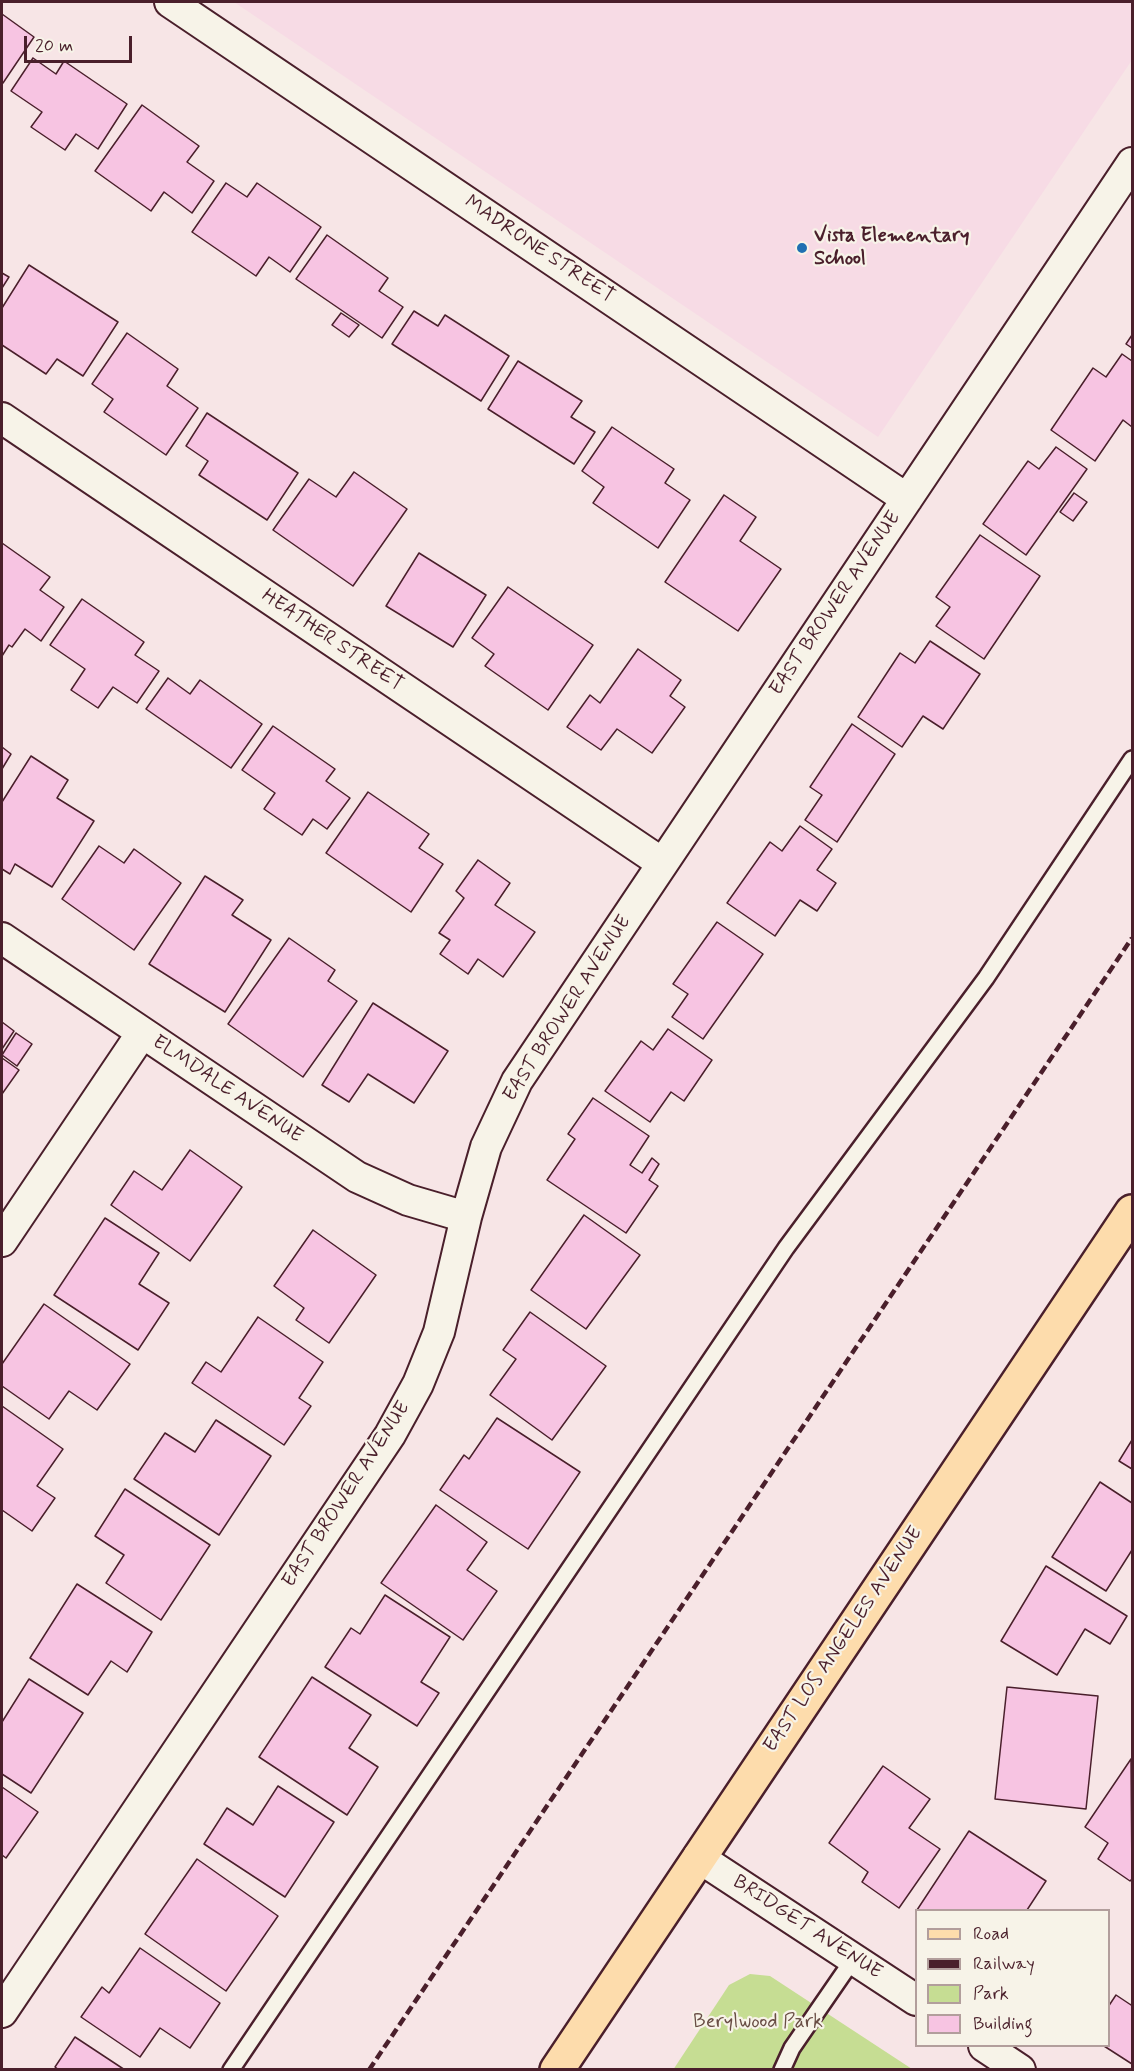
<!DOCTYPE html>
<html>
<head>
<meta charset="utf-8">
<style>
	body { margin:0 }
	#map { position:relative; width:1134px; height:2071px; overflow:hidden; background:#f7e5e6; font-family:Mynerve,sans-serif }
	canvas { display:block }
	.frame { position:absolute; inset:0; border:3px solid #4a1f2b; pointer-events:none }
	.legend { position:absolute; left:915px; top:1909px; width:195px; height:138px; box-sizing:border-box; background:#f7f3e8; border:2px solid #b29e9c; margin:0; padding:8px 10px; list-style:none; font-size:18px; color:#4a1f2b }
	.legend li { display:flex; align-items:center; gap:12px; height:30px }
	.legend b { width:30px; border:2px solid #b29e9c }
	.scale { position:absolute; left:24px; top:36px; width:108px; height:27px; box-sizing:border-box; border:3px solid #4a1f2b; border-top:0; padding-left:8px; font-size:18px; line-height:21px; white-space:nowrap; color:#4a1f2b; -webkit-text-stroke:4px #f7f3e8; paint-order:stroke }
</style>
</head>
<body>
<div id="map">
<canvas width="1134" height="2071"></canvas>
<div class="frame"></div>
<ul class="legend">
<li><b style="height:8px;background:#fddcac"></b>Road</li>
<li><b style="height:8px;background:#4a1f2b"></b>Railway</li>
<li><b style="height:16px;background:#c6dd93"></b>Park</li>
<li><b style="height:16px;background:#f7c4e2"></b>Building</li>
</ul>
<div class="scale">20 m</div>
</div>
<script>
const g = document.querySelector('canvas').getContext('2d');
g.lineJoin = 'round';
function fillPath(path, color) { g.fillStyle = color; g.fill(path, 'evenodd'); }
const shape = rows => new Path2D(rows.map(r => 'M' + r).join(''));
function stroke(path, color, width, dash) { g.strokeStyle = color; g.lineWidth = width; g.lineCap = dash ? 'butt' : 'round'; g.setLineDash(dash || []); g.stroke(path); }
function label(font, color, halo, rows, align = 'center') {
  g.font = font + ' Mynerve,sans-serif'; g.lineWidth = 4.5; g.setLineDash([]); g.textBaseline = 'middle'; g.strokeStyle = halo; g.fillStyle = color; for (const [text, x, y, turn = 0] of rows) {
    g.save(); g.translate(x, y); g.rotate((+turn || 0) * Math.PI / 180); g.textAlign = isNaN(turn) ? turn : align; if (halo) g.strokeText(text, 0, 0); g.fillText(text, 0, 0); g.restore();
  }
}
fillPath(shape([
	[234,2,1132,2,1132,60,878,437]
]), '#f7dbe5');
fillPath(shape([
	[750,1974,770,1976,912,2069,673,2070,729,1985]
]), '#c6dd93');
const building = shape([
	[2,14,34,37,3,83,2,82,2,14],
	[33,58,56,74,64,61,127,104,98,149,76,134,65,150,31,127,42,112,11,91,33,58],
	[142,105,199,146,187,162,214,181,192,213,164,192,151,211,95,171,142,105],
	[226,183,247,197,257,183,321,227,290,272,269,257,256,276,192,232,226,183],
	[327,235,388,278,379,291,403,307,382,338,296,279,327,235],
	[29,265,118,322,83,376,57,359,46,374,2,345,2,308,29,265],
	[2,273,9,277,2,288,2,273],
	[414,311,438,326,445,315,509,356,481,401,392,344,414,311],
	[341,313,359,325,349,337,332,325,341,313],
	[127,333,178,369,167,386,198,408,166,455,104,412,113,399,92,384,127,333],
	[1132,335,1132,348,1126,344,1132,335],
	[1122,354,1132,361,1132,427,1123,420,1095,461,1051,430,1093,368,1106,377,1122,354],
	[518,361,582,401,571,417,595,432,574,464,488,409,518,361],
	[207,413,298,473,267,520,199,475,208,461,186,446,207,413],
	[612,427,674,469,665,483,690,500,658,548,593,503,604,487,582,471,612,427],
	[1056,447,1087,469,1026,555,983,524,1028,461,1039,469,1056,447],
	[354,472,407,509,353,586,273,530,309,479,336,497,354,472],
	[1074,493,1087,502,1073,521,1060,512,1074,493],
	[724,495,756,517,740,541,781,569,738,631,665,582,724,495],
	[980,535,1040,576,984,659,936,626,950,607,936,597,980,535],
	[2,543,50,577,40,590,64,607,41,641,25,629,12,647,9,645,2,656,2,543],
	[419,553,486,595,453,647,386,606,419,553],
	[508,587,593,645,548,710,485,666,494,654,472,638,508,587],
	[82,599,144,642,135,655,159,671,137,703,113,687,98,708,71,690,85,669,50,645,82,599],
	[930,641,980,674,943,729,923,716,902,747,858,717,900,653,915,663,930,641],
	[638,649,681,680,670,696,685,707,652,753,617,729,601,750,567,727,590,695,600,703,638,649],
	[168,678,190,694,200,680,262,724,231,768,146,709,168,678],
	[852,724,895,754,837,842,805,820,822,795,810,787,852,724],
	[273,726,335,769,326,781,350,798,327,829,313,819,302,835,264,809,275,793,242,770,273,726],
	[2,747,11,754,2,769,2,747],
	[31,756,68,780,57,798,94,821,52,887,15,864,10,874,2,869,2,802,31,756],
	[368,792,429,834,419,848,443,864,411,912,326,853,368,792],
	[800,826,832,849,817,870,836,883,817,911,800,900,775,936,727,903,770,842,782,851,800,826],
	[99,846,124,863,134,849,181,883,134,950,62,899,99,846],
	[478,860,510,883,495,905,535,932,503,977,478,959,468,974,440,954,450,940,439,933,464,898,456,891,478,860],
	[205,876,243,900,232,915,271,940,225,1012,149,964,205,876],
	[717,922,763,954,703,1039,672,1017,688,994,673,984,717,922],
	[289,938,335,970,328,981,357,1001,303,1077,228,1024,289,938],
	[373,1003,448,1051,414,1103,368,1074,349,1102,322,1085,373,1003],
	[2,1022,14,1031,2,1049,2,1022],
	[668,1029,712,1060,684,1101,671,1092,650,1122,605,1091,641,1041,653,1050,668,1029],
	[16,1033,32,1044,17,1066,2,1055,16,1033],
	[2,1058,19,1070,2,1094,2,1058],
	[593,1098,649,1136,630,1165,642,1173,652,1158,659,1164,649,1180,658,1186,626,1233,547,1180,575,1139,568,1134,593,1098],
	[190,1150,242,1187,190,1261,111,1205,134,1171,162,1190,190,1150],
	[584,1215,640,1255,586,1329,531,1290,584,1215],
	[105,1218,159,1253,139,1284,169,1303,138,1350,54,1295,105,1218],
	[313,1230,376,1275,329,1343,296,1320,304,1308,274,1286,313,1230],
	[44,1304,130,1364,97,1410,69,1391,49,1419,2,1386,2,1364,44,1304],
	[530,1312,606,1366,552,1440,490,1395,516,1359,503,1350,530,1312],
	[258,1317,323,1362,299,1398,311,1406,284,1445,192,1383,206,1362,221,1372,258,1317],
	[2,1406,63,1449,37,1486,55,1498,32,1531,2,1510,2,1406],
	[497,1418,580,1472,528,1549,440,1490,464,1455,469,1459,497,1418],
	[216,1420,271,1456,219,1535,134,1479,165,1433,195,1452,216,1420],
	[1132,1440,1132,1469,1119,1461,1132,1440],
	[1100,1482,1132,1503,1132,1550,1106,1591,1052,1557,1100,1482],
	[125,1489,210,1545,161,1620,106,1583,124,1555,95,1536,125,1489],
	[436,1505,487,1542,467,1570,497,1591,463,1640,381,1583,436,1505],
	[1046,1566,1127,1616,1110,1644,1085,1629,1057,1675,1001,1641,1046,1566],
	[77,1584,152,1632,127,1672,111,1661,88,1695,30,1658,77,1584],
	[385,1595,450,1637,421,1682,439,1693,417,1726,325,1667,351,1628,360,1634,385,1595],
	[312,1677,371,1715,349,1748,378,1767,347,1815,259,1757,312,1677],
	[29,1679,83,1713,31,1793,2,1774,2,1722,29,1679],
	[1007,1687,1098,1696,1086,1809,995,1799,1007,1687],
	[1131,1759,1132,1879,1130,1881,1098,1859,1108,1843,1085,1827,1131,1759],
	[883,1766,930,1799,909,1828,940,1849,899,1908,862,1882,868,1872,829,1843,883,1766],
	[278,1786,334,1822,285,1897,204,1844,227,1808,253,1825,278,1786],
	[2,1787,38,1812,6,1858,2,1855,2,1787],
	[969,1831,1046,1881,1027,1910,917,1910,969,1831],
	[197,1859,278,1916,226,1991,145,1934,197,1859],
	[140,1948,220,2003,190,2048,160,2028,140,2057,81,2017,102,1987,109,1993,140,1948],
	[1116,1995,1131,2005,1132,2003,1132,2064,1104,2046,1108,2046,1108,2007,1116,1995],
	[75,2037,125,2070,59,2070,55,2067,75,2037]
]);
fillPath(building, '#f7c4e2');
stroke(building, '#4a1f2b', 1.5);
const service = shape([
	[231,2070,786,1248,986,978,1132,759],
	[782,2070,792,2048,854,1958]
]);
const minor = shape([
	[170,2,907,499],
	[2,418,662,863],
	[2,938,357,1177,408,1200,466,1217],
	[2,1241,142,1033],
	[698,1857,916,2000],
	[2,2012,390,1435,418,1384,439,1332,466,1217,486,1147,517,1081,1132,163],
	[984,2046,1020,2070]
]);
const primary = shape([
	[557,2070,1132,1212]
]);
stroke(service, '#4a1f2b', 20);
stroke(minor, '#4a1f2b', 34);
stroke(primary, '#4a1f2b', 38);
stroke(service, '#f7f3e8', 15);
stroke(minor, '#f7f3e8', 30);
stroke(primary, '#fddcac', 33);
stroke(shape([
	[369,2070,1132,938]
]), '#4a1f2b', 4.5, [9, 4.5]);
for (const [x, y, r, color] of [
	[802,248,6,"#1f6fb2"]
]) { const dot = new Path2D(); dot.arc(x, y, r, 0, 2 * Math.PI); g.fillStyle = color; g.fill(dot); stroke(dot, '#f7f3e8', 2); }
label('bold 20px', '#4a1f2b', '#f7f3e8', [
	["Vista Elementary",814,237],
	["School",814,260]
], 'left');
label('20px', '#4a1f2b', '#f7f3e8', [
	["MADRONE STREET",539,250,34],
	["EAST BROWER AVENUE",836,604,-56],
	["HEATHER STREET",332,641,34],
	["EAST BROWER AVENUE",568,1009,-57],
	["ELMDALE AVENUE",227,1090,34],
	["EAST BROWER AVENUE",347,1495,-57],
	["EAST LOS ANGELES AVENUE",844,1640,-56],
	["BRIDGET AVENUE",807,1928,33]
]);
label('20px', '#694e45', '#f7f3e8', [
	["Berylwood Park",758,2023]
]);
</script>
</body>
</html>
